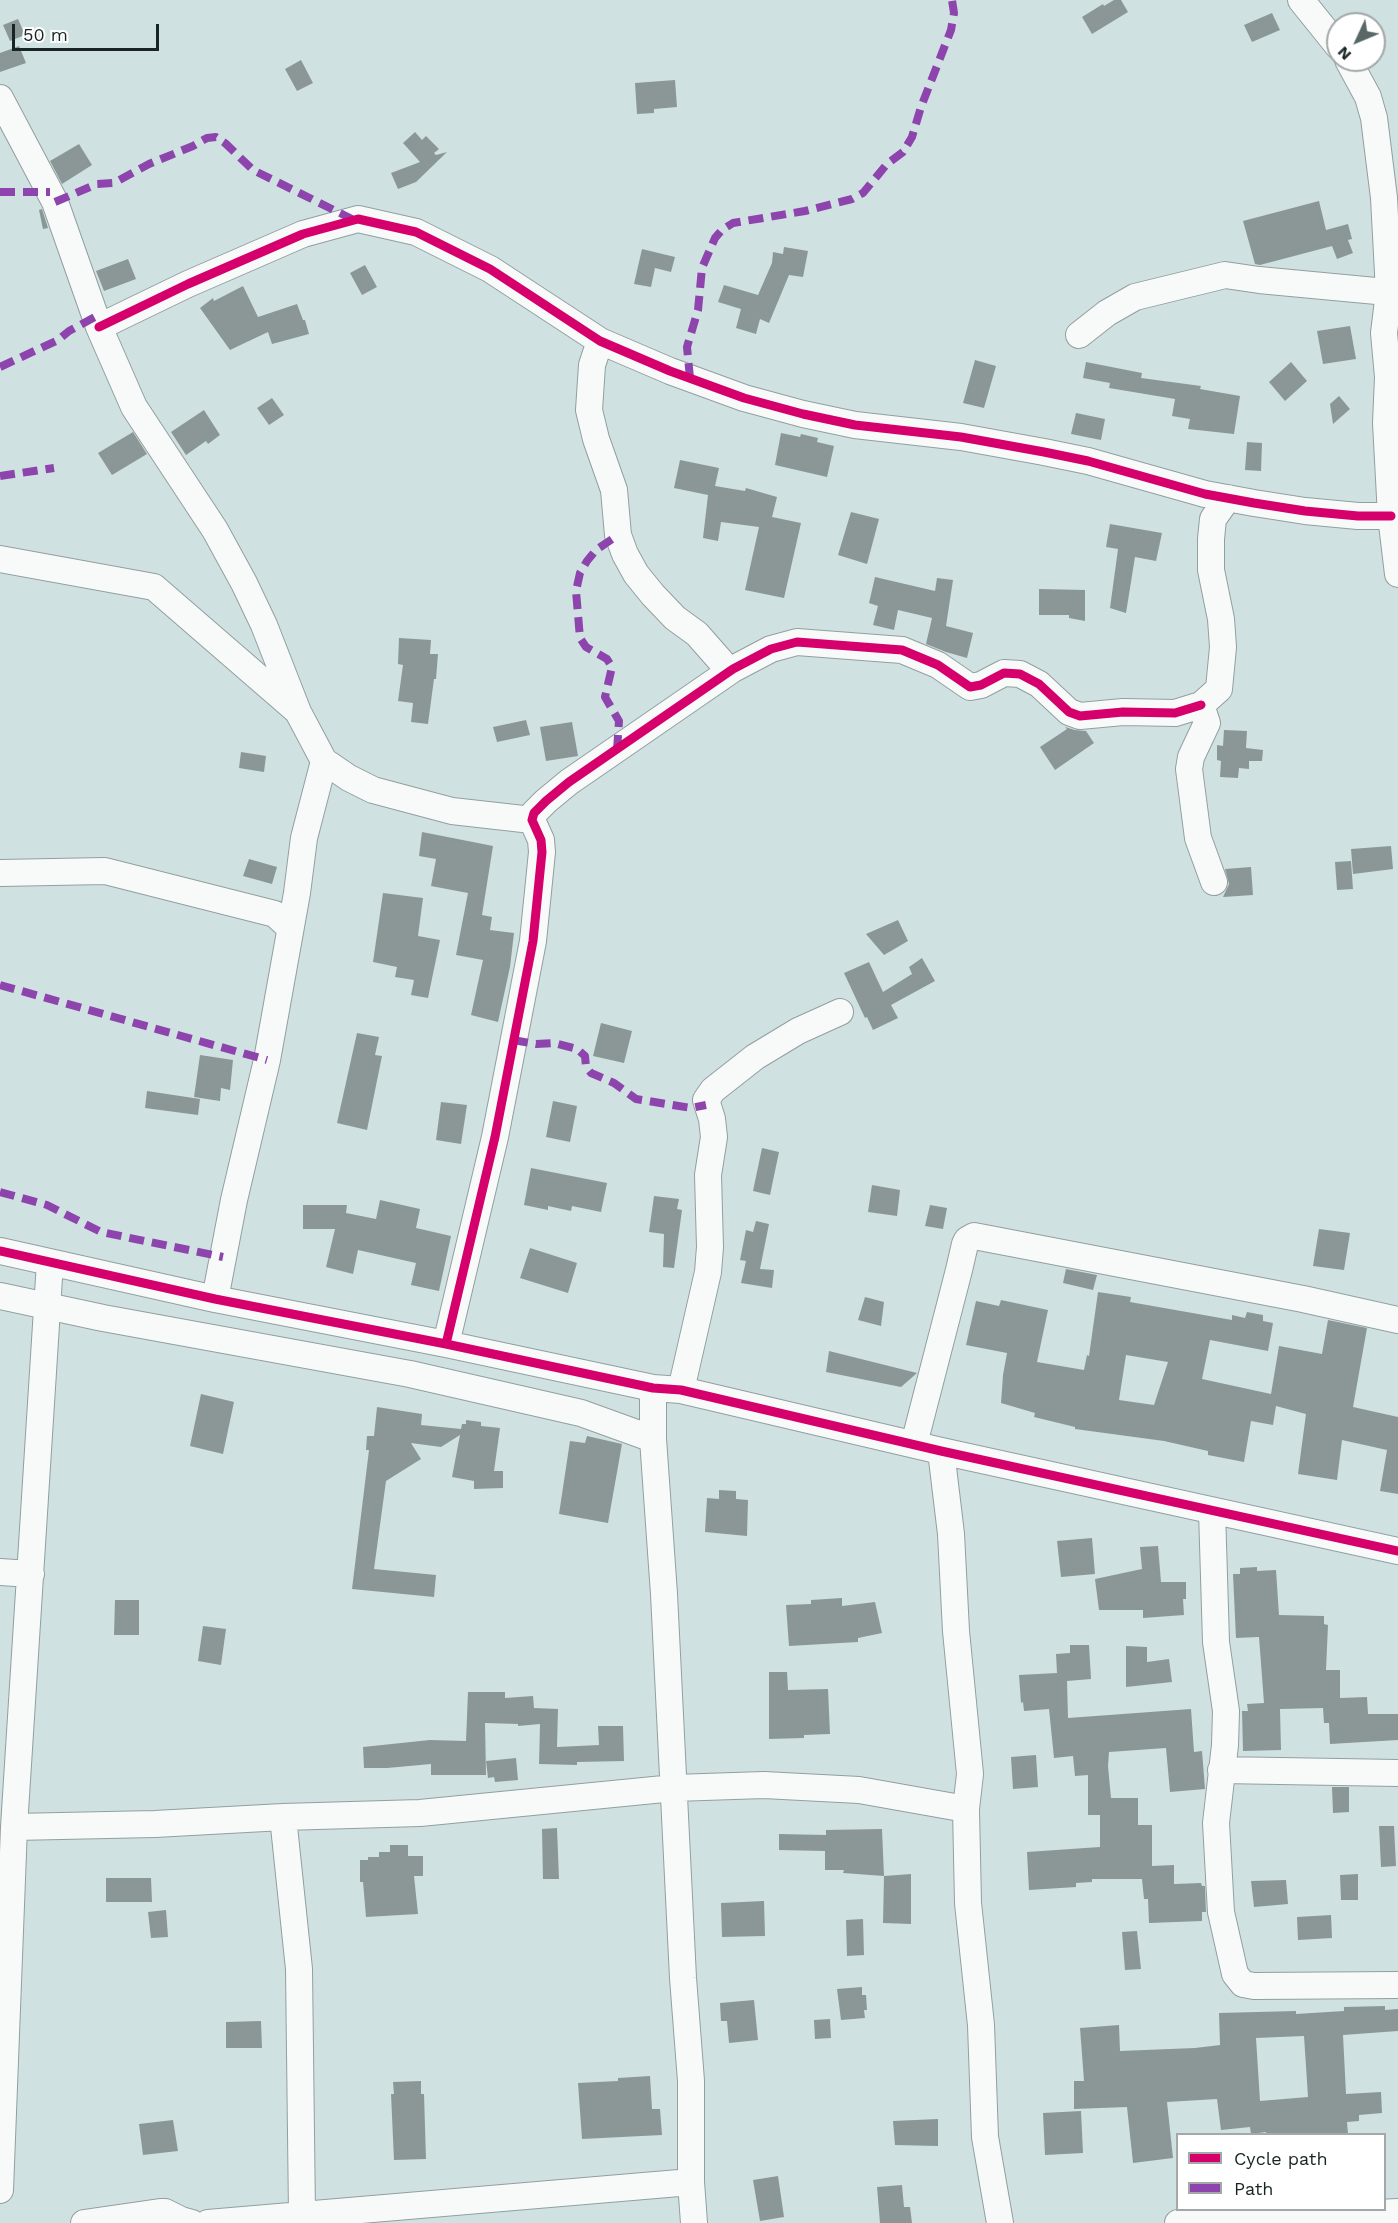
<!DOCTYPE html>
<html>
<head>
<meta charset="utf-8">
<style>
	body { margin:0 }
	#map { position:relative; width:1398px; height:2223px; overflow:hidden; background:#d0e1e1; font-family:"Work Sans",sans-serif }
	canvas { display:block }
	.legend { position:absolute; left:1176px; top:2133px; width:210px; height:78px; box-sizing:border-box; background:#fff; border:2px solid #a3a8a8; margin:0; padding:8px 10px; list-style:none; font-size:18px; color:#192525 }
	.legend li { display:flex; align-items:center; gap:12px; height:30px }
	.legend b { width:30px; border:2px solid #a3a8a8 }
	.north { position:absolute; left:1326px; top:12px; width:60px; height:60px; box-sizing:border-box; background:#fff; border:2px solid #a3a8a8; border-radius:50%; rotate:226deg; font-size:16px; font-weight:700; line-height:24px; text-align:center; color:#192525 }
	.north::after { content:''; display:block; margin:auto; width:21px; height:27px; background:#596767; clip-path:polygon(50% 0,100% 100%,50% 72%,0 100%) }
	.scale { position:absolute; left:12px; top:24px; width:147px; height:27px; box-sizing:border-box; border:3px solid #192525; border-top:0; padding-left:8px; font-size:18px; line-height:21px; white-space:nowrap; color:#192525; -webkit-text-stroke:4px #fff; paint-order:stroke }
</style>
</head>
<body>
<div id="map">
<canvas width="1398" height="2223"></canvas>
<ul class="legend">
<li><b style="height:8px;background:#d6006c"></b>Cycle path</li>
<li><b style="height:8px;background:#8e44ad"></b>Path</li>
</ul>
<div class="north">N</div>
<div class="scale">50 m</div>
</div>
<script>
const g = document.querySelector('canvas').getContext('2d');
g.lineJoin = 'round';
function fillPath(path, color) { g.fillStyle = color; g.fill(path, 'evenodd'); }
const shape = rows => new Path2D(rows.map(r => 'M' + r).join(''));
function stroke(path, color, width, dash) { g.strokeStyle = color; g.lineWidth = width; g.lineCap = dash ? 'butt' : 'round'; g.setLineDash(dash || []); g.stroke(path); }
fillPath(shape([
	[1114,0,1121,0,1128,12,1092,34,1082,17,1103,4,1104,6],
	[1272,13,1280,30,1252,42,1244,25],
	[18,19,25,35,10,41,3,25],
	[19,46,26,63,0,72,0,53],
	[301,60,313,83,297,91,285,69],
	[675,80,677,107,654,109,654,113,637,114,635,83],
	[415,132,422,140,426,136,439,149,434,153,436,155,447,152,416,182,398,189,391,173,420,162,403,143],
	[79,144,92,165,62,184,50,161],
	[1319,201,1326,230,1348,224,1352,239,1348,240,1353,253,1337,259,1332,246,1260,265,1255,264,1243,221],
	[42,209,48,228,43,229,39,210],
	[784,247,808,251,803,277,789,275,769,323,760,319,756,334,736,328,741,309,718,302,724,285,758,295,772,263,773,252,783,254],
	[642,249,675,257,671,272,655,268,651,287,634,284],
	[128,259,136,279,104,291,96,271],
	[365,265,377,287,362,295,350,273],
	[243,286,258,317,297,304,303,320,305,320,309,334,272,344,268,332,230,350,200,308,213,298,214,301],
	[1350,326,1356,359,1323,364,1317,331],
	[975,360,996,366,984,408,963,403],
	[1086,362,1142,373,1141,378,1201,386,1200,389,1240,396,1234,434,1188,429,1190,419,1172,416,1175,399,1109,388,1110,383,1083,378],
	[1291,362,1307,381,1285,401,1269,382],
	[1339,396,1350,409,1333,424,1330,404],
	[272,398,284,415,269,425,257,408],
	[204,410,220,435,208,444,206,441,186,455,171,432],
	[1076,413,1105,419,1101,440,1071,434],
	[133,432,147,454,112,475,98,453],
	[781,433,800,437,801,434,818,438,817,442,834,446,827,477,775,465],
	[1247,442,1262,443,1261,471,1245,470],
	[680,460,719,468,715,486,745,491,746,488,777,497,772,517,801,523,784,598,745,590,759,527,721,522,718,541,703,538,708,495,674,488],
	[851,512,879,519,867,564,838,555],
	[1110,524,1162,533,1156,561,1135,557,1126,613,1110,608,1118,549,1106,547],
	[875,577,935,591,937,578,953,580,946,626,973,633,967,658,946,652,926,644,932,618,898,610,894,630,873,625,878,606,869,603],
	[1039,589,1085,590,1085,621,1069,618,1069,615,1039,615],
	[399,638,431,640,430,654,438,654,436,679,434,679,428,724,411,722,413,703,398,701,403,665,398,664],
	[526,720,530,735,497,742,493,727],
	[572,722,578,756,546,761,540,727],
	[1065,727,1075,730,1086,731,1094,743,1055,770,1040,747,1067,729],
	[1224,730,1247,731,1246,748,1263,750,1262,761,1249,761,1249,769,1239,768,1238,778,1220,777,1221,761,1217,760,1217,745,1223,746],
	[241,752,266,756,264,772,239,768],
	[422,832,493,846,482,915,492,917,490,930,514,933,510,967,498,1022,471,1015,483,960,456,955,468,893,431,886,436,859,419,856],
	[1391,846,1393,869,1353,874,1351,849],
	[249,859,277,867,272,884,243,876],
	[1351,861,1353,889,1337,890,1335,862],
	[1251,867,1253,895,1223,897,1229,884,1225,869],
	[383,893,423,898,418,936,440,940,428,998,411,995,414,980,395,977,397,967,373,962],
	[898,920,908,941,884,955,866,934],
	[922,958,935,981,891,1005,898,1018,873,1030,867,1017,865,1018,844,973,869,962,883,992,912,974,909,967],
	[601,1023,632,1031,624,1063,593,1056],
	[357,1033,379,1037,375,1055,382,1056,367,1130,337,1123],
	[200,1055,233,1060,230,1090,221,1088,220,1101,194,1097],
	[147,1091,200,1099,198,1115,145,1108],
	[553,1101,577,1106,570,1142,546,1137],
	[441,1102,467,1105,461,1144,436,1140],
	[762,1148,779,1152,770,1195,753,1191],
	[531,1168,607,1183,601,1212,572,1206,571,1211,548,1206,548,1210,524,1205],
	[872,1185,900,1190,897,1216,868,1212],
	[654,1196,679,1199,677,1209,682,1210,674,1268,663,1267,664,1234,649,1232],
	[380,1200,420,1209,416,1228,451,1236,439,1291,411,1285,416,1263,358,1250,353,1274,326,1267,335,1229,303,1229,303,1205,347,1205,346,1213,376,1219],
	[930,1205,947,1208,943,1229,925,1226],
	[756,1221,769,1224,760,1269,774,1270,772,1288,741,1283,746,1261,740,1260,746,1230,753,1232],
	[1319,1229,1350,1233,1344,1270,1313,1266],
	[530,1248,577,1263,568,1293,520,1278],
	[1066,1269,1097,1275,1093,1290,1063,1283],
	[1098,1292,1131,1297,1130,1302,1232,1320,1232,1315,1245,1318,1247,1312,1263,1315,1263,1321,1273,1323,1268,1351,1210,1340,1202,1379,1271,1394,1279,1346,1322,1354,1328,1320,1367,1328,1353,1407,1398,1417,1398,1494,1380,1491,1387,1450,1342,1440,1337,1480,1298,1474,1306,1414,1276,1406,1273,1425,1251,1421,1244,1462,1208,1455,1208,1451,1164,1441,1075,1429,1075,1427,1034,1417,1035,1413,1001,1403,1003,1375,1007,1353,966,1345,976,1301,999,1306,1001,1300,1048,1310,1037,1362,1084,1370,1087,1355,1089,1356],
	[1126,1355,1168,1362,1154,1405,1119,1400],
	[865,1297,884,1302,881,1326,858,1320],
	[829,1351,917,1373,901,1387,826,1372],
	[201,1394,234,1402,223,1454,190,1446],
	[377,1407,422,1414,421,1425,461,1429,462,1424,466,1424,466,1420,481,1422,481,1426,500,1428,494,1471,503,1471,503,1488,474,1489,474,1481,452,1477,460,1435,441,1447,411,1443,421,1459,386,1481,374,1569,436,1575,434,1597,352,1589,369,1450,366,1450,367,1436,374,1436],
	[587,1436,622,1444,608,1523,559,1514,570,1441,585,1443],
	[719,1490,736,1491,736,1499,748,1500,747,1536,705,1532,707,1498,719,1499],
	[1092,1538,1095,1574,1061,1577,1057,1541],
	[1158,1546,1161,1582,1186,1582,1186,1599,1183,1599,1184,1615,1143,1618,1143,1610,1099,1610,1095,1579,1142,1569,1140,1547],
	[1257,1567,1257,1571,1276,1570,1279,1615,1324,1616,1324,1624,1328,1625,1326,1670,1340,1670,1340,1698,1367,1697,1368,1714,1398,1714,1398,1740,1330,1744,1329,1723,1324,1723,1323,1708,1280,1709,1281,1750,1243,1751,1242,1711,1248,1711,1247,1704,1264,1703,1259,1637,1236,1638,1233,1574,1240,1574,1240,1568],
	[842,1598,842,1606,875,1602,882,1633,858,1638,858,1642,789,1646,786,1605,811,1604,811,1600],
	[115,1600,139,1600,139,1635,114,1635],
	[203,1626,226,1629,221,1665,198,1661],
	[1070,1645,1089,1645,1091,1679,1067,1681,1068,1718,1191,1709,1194,1752,1202,1751,1205,1789,1170,1792,1166,1748,1109,1752,1108,1766,1111,1798,1138,1798,1138,1825,1152,1825,1152,1866,1174,1865,1174,1884,1201,1883,1202,1886,1205,1886,1206,1912,1202,1912,1202,1921,1149,1923,1148,1899,1144,1899,1142,1879,1092,1879,1092,1882,1076,1883,1076,1887,1029,1890,1027,1852,1100,1847,1100,1815,1088,1815,1088,1775,1075,1776,1073,1756,1054,1758,1049,1709,1024,1711,1023,1702,1021,1703,1019,1675,1057,1673,1056,1654,1070,1653],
	[1126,1646,1147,1647,1147,1662,1169,1659,1172,1682,1126,1687],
	[769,1672,787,1672,788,1690,828,1689,830,1734,804,1735,804,1738,769,1739],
	[468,1692,505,1692,505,1698,533,1696,534,1708,558,1709,557,1747,599,1745,598,1726,623,1726,624,1761,577,1762,577,1765,539,1764,540,1724,518,1726,518,1724,485,1723,486,1775,431,1775,431,1764,387,1768,364,1768,363,1747,430,1740,466,1741],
	[1036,1755,1038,1787,1013,1789,1011,1757],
	[516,1758,518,1780,495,1782,494,1777,488,1778,486,1761],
	[1332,1787,1349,1787,1349,1812,1333,1813],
	[1379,1826,1394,1826,1396,1866,1381,1867],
	[557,1828,559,1879,543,1879,542,1829],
	[882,1829,884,1876,911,1874,911,1924,883,1923,884,1876,843,1873,844,1870,825,1870,825,1851,779,1850,779,1834,826,1835,826,1830],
	[390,1845,408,1845,408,1856,423,1856,423,1876,414,1876,418,1914,366,1917,363,1882,360,1882,360,1860,368,1860,368,1857,379,1857,379,1852,390,1852],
	[1358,1874,1358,1900,1341,1900,1340,1875],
	[106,1878,151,1878,152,1902,106,1902],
	[1286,1880,1288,1904,1254,1907,1251,1881],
	[764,1901,765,1936,722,1937,721,1903],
	[166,1910,168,1937,151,1938,148,1912],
	[1331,1915,1332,1938,1298,1940,1297,1917],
	[863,1919,864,1955,847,1956,846,1920],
	[1137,1931,1141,1969,1125,1970,1122,1932],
	[862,1987,862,1995,866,1995,867,2010,864,2010,865,2018,841,2020,837,1989],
	[754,2000,758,2040,729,2043,727,2021,721,2021,720,2003],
	[1385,2006,1385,2010,1398,2009,1398,2031,1343,2035,1346,2094,1381,2092,1382,2113,1359,2115,1359,2121,1347,2122,1348,2134,1266,2134,1266,2132,1251,2134,1250,2127,1221,2130,1217,2099,1167,2102,1173,2158,1133,2163,1127,2107,1074,2109,1074,2081,1084,2081,1080,2028,1119,2025,1120,2051,1195,2048,1220,2045,1219,2013,1296,2011,1296,2014,1344,2011,1344,2007],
	[1304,2036,1308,2097,1260,2101,1256,2038],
	[830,2019,831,2038,815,2039,814,2020],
	[261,2021,262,2048,226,2048,226,2022],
	[650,2076,652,2109,660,2109,662,2135,582,2139,578,2083,618,2081,618,2078],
	[421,2081,421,2094,424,2094,426,2159,394,2160,391,2094,394,2094,393,2082],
	[1081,2111,1083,2153,1045,2155,1043,2113],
	[938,2119,938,2146,895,2145,893,2121],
	[173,2120,178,2151,143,2155,139,2124],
	[778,2176,784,2217,760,2221,753,2180],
	[902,2185,904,2207,910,2207,912,2223,880,2223,877,2187]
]), '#8b9797');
const minor = shape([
	[1301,0,1338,46],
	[1348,60,1368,97,1374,118,1384,198,1389,292,1384,333,1388,377,1386,423,1391,516,1398,574],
	[0,98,55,202,99,327,134,407,215,530,244,583,264,625,298,712,324,761,349,778,373,790,452,811,532,820],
	[99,327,188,284,303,234,358,219,416,232,490,269,600,341,670,371,744,398,803,414,855,425,961,437,1044,452,1088,461,1205,494,1254,503,1305,511,1358,516,1391,516],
	[1079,335,1107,313,1135,297,1225,275,1259,280,1398,293],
	[600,341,592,365,589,410,596,439,614,490,618,535,625,554,636,574,653,595,675,618,697,634,726,667,720,678],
	[0,559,154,587,296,710],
	[0,873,105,871,275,914,290,928],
	[1214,882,1198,838,1189,769,1191,757,1207,723,1201,705,1219,689,1223,647,1221,619,1211,570,1211,539,1213,519,1228,498],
	[0,1251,215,1299,446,1344,653,1388,681,1390,941,1451,1398,1551],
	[0,1296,103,1318,410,1374,581,1413,653,1439],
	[215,1299,234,1200,267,1060,297,893,304,838,324,761],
	[446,1344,495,1137,533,941,542,852,541,840,532,820,534,813,546,801,569,782,733,669,771,649,797,642,902,650,938,665,970,687,981,685,1004,673,1020,674,1039,684,1069,712,1080,716,1123,712,1175,713,1201,705],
	[653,1388,653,1439,664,1594,683,1978,691,2081,691,2182,694,2223],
	[681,1390,708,1272,710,1247,708,1175,714,1137,712,1119,706,1100,713,1090,755,1057,798,1031,840,1012],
	[914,1444,959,1270,965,1244,967,1240,974,1236,1303,1299,1398,1320],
	[941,1451,951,1534,956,1631,970,1774,966,1809,968,1903,981,2025,985,2137,1000,2223],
	[1212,1511,1216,1642,1226,1711,1225,1745,1216,1823,1221,1912,1235,1974,1243,1984,1254,1986,1398,1985],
	[0,1572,31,1574],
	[1221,1770,1398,1773],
	[283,1817,299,1969,302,2215],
	[14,1827,155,1824,283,1817,420,1813,674,1788,764,1785,859,1790,966,1809],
	[0,2190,14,1827,50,1262],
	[84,2223,160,2212,165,2212,181,2220,192,2223],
	[208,2223,691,2182],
	[1178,2223,1398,2212]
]);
stroke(minor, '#929f9f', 28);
stroke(minor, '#f8fafa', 26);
stroke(shape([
	[0,192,50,192],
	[55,202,97,184,114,183,149,164,193,146,207,138,216,137,225,143,253,170,352,219],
	[0,367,58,340,69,331,95,317],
	[690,378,687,347,698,310,702,268,715,238,722,230,733,223,805,211,852,199,863,193,887,164,903,152,912,137,921,107,951,30,954,13,952,0],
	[0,476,54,468],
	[617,750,619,721,605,697,612,667,607,659,586,647,580,638,576,591,580,573,587,561,596,550,618,535],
	[0,985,267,1060],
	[513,1040,536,1044,554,1043,577,1049,585,1056,586,1067,591,1073,614,1083,636,1099,691,1108,706,1105],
	[0,1192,47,1205,101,1232,223,1257]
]), '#8e44ad', 8, [15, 8]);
stroke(shape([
	[99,327,188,284,303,234,358,219,416,232,490,269,600,341,670,371,744,398,803,414,855,425,961,437,1044,452,1088,461,1205,494,1254,503,1305,511,1358,516,1391,516],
	[0,1251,215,1299,446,1344,653,1388,681,1390,941,1451,1398,1551],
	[446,1344,495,1137,533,941,542,852,541,840,532,820,534,813,546,801,569,782,733,669,771,649,797,642,902,650,938,665,970,687,981,685,1004,673,1020,674,1039,684,1069,712,1080,716,1123,712,1175,713,1201,705]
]), '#d6006c', 9);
</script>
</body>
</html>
